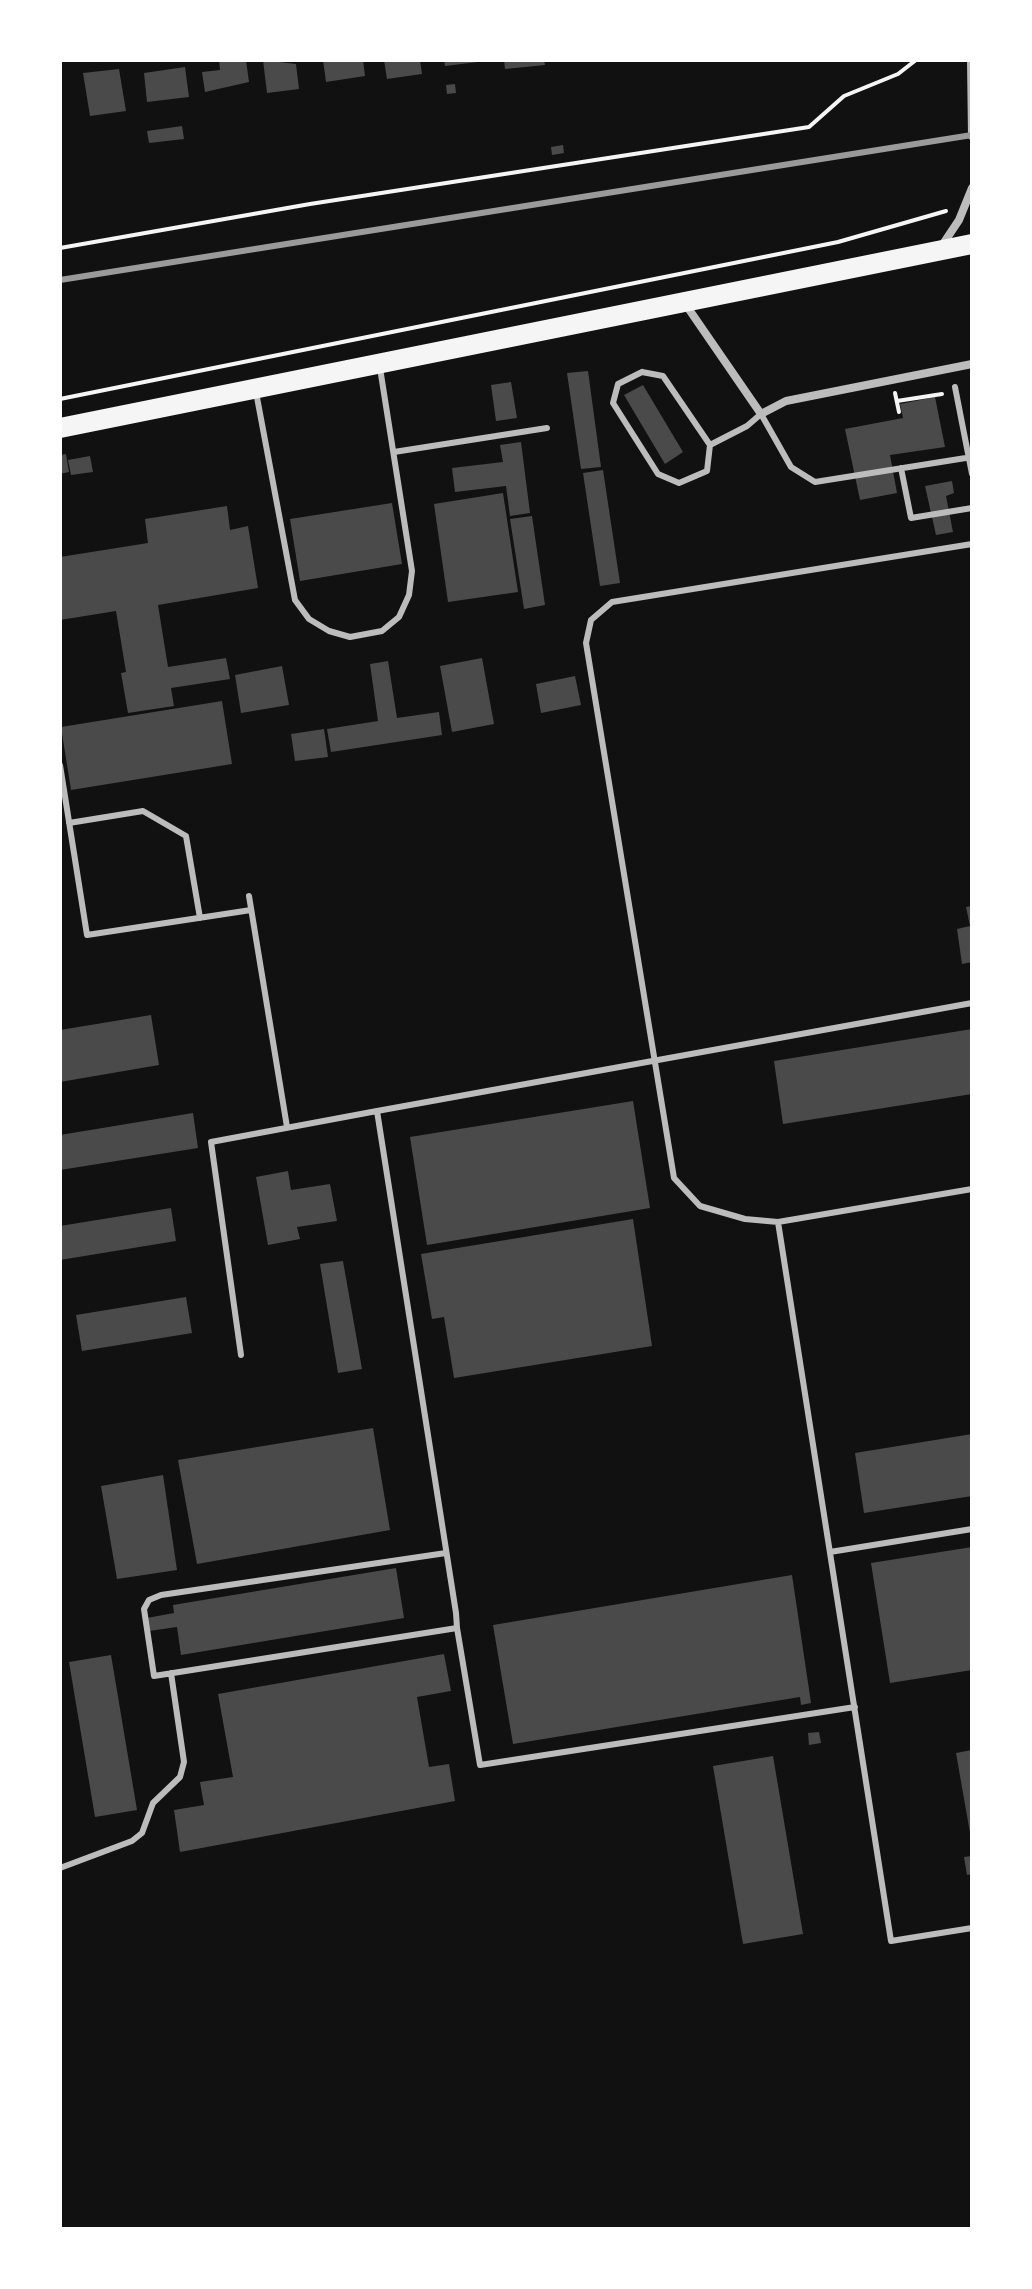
<!DOCTYPE html>
<html>
<head>
<meta charset="utf-8">
<style>
	body { margin:0 }
	#map { position:relative; width:1032px; height:2289px; overflow:hidden; background:#111; font-family:Overpass,sans-serif }
	canvas { display:block }
	.frame { position:absolute; inset:0; border:62px solid #fff; pointer-events:none }
</style>
</head>
<body>
<div id="map">
<canvas width="1032" height="2289"></canvas>
<div class="frame"></div>
</div>
<script>
const g = document.querySelector('canvas').getContext('2d');
g.lineJoin = 'round';
function fillPath(path, color) { g.fillStyle = color; g.fill(path, 'evenodd'); }
const shape = rows => new Path2D(rows.map(r => 'M' + r).join(''));
function stroke(path, color, width, dash) { g.strokeStyle = color; g.lineWidth = width; g.lineCap = dash ? 'butt' : 'round'; g.setLineDash(dash || []); g.stroke(path); }
fillPath(shape([
	[219,60,246,60,249,82,205,92,202,72,220,70],
	[263,60,296,64,299,89,267,93],
	[323,60,363,60,365,76,326,82],
	[384,60,420,60,422,74,387,79],
	[444,60,478,60,478,62,445,66],
	[504,60,544,60,545,65,505,69],
	[185,67,189,97,147,102,144,73],
	[119,69,126,111,90,116,83,73],
	[455,84,456,93,447,94,446,85],
	[182,126,184,139,149,143,147,131],
	[563,145,564,153,552,155,551,147],
	[588,371,601,467,581,469,567,373],
	[511,382,517,418,496,421,491,385],
	[643,385,683,452,665,464,624,395],
	[935,397,945,447,890,455,897,493,860,500,845,429,903,418,900,404],
	[521,442,530,513,510,516,506,486,455,492,452,468,503,462,500,445],
	[66,454,69,472,60,474,60,455],
	[90,456,93,472,71,475,68,460],
	[603,470,620,583,600,586,583,473],
	[952,481,954,493,946,496,953,532,936,535,925,486],
	[503,493,518,592,448,602,434,504],
	[392,503,402,564,300,581,290,519],
	[227,506,230,530,248,526,258,588,158,605,168,667,226,658,230,679,171,688,174,706,128,713,121,673,126,672,116,611,60,620,60,557,148,543,145,519],
	[532,516,545,605,524,609,510,519],
	[482,658,494,724,452,732,440,666],
	[388,661,397,718,439,712,442,735,331,752,327,729,378,721,370,664],
	[282,666,289,705,241,713,235,675],
	[575,676,581,705,541,713,536,684],
	[222,701,232,764,71,790,61,727],
	[324,729,328,757,295,761,291,734],
	[972,906,972,962,962,964,957,929,970,926,966,907],
	[151,1015,159,1065,60,1082,60,1030],
	[972,1029,972,1094,783,1124,774,1061],
	[633,1101,650,1208,427,1245,410,1137],
	[193,1113,198,1148,60,1170,60,1135],
	[288,1171,291,1190,330,1184,337,1221,297,1227,300,1239,268,1245,256,1177],
	[171,1208,176,1241,60,1260,60,1226],
	[633,1219,652,1346,454,1378,444,1317,432,1319,421,1254],
	[343,1261,362,1369,338,1373,320,1264],
	[186,1297,192,1333,82,1351,76,1315],
	[373,1428,390,1530,197,1564,178,1460],
	[972,1434,972,1496,864,1513,855,1453],
	[163,1475,177,1570,117,1579,101,1486],
	[972,1547,972,1670,890,1683,871,1563],
	[396,1568,404,1618,181,1655,177,1627,149,1631,147,1618,174,1613,173,1605],
	[792,1575,811,1703,801,1705,800,1697,513,1744,493,1625],
	[444,1654,451,1691,417,1697,429,1767,449,1764,455,1801,180,1852,174,1810,204,1805,200,1782,233,1777,218,1694],
	[111,1655,137,1810,95,1817,69,1662],
	[819,1732,821,1743,809,1745,808,1733],
	[972,1750,972,1833,970,1833,956,1753],
	[773,1756,803,1934,743,1944,713,1766],
	[972,1856,972,1874,967,1875,964,1857]
]), '#4a4a4a');
stroke(shape([
	[60,248,310,204,809,127,844,96,898,74,916,60],
	[895,393,899,412],
	[60,399,838,242,946,211],
	[897,401,942,394]
]), '#f5f5f5', 4);
stroke(shape([
	[642,372,663,376,710,445,707,471,679,483,658,474,613,403,618,384,642,372],
	[955,387,972,474],
	[256,392,295,600,309,619,329,631,350,637,382,631,399,617,409,595,412,571,380,368],
	[710,445,747,426,761,414,791,467,815,482,972,457],
	[394,452,547,428],
	[901,468,911,518,972,508],
	[972,544,612,602,591,620,586,643,674,1178,700,1206,745,1219,778,1222,891,1941,972,1928],
	[60,765,87,935,251,910],
	[69,823,143,811,186,836,200,918],
	[249,896,287,1127],
	[778,1222,972,1189],
	[241,1355,211,1142,377,1111],
	[830,1552,972,1529],
	[446,1553,161,1595,149,1600,144,1609,154,1676,457,1628,456,1613,377,1111,972,1003],
	[457,1628,480,1765,855,1707],
	[60,1868,132,1841,142,1833,153,1803,180,1777,184,1762,171,1673]
]), '#bcbcbc', 6);
stroke(shape([
	[971,60,972,136],
	[941,247,959,220,972,188],
	[686,305,761,414,786,401,972,364]
]), '#bcbcbc', 8);
stroke(shape([
	[60,428,972,244]
]), '#f5f5f5', 20);
stroke(shape([
	[60,280,972,135]
]), '#9a9a9a', 6);
</script>
</body>
</html>
